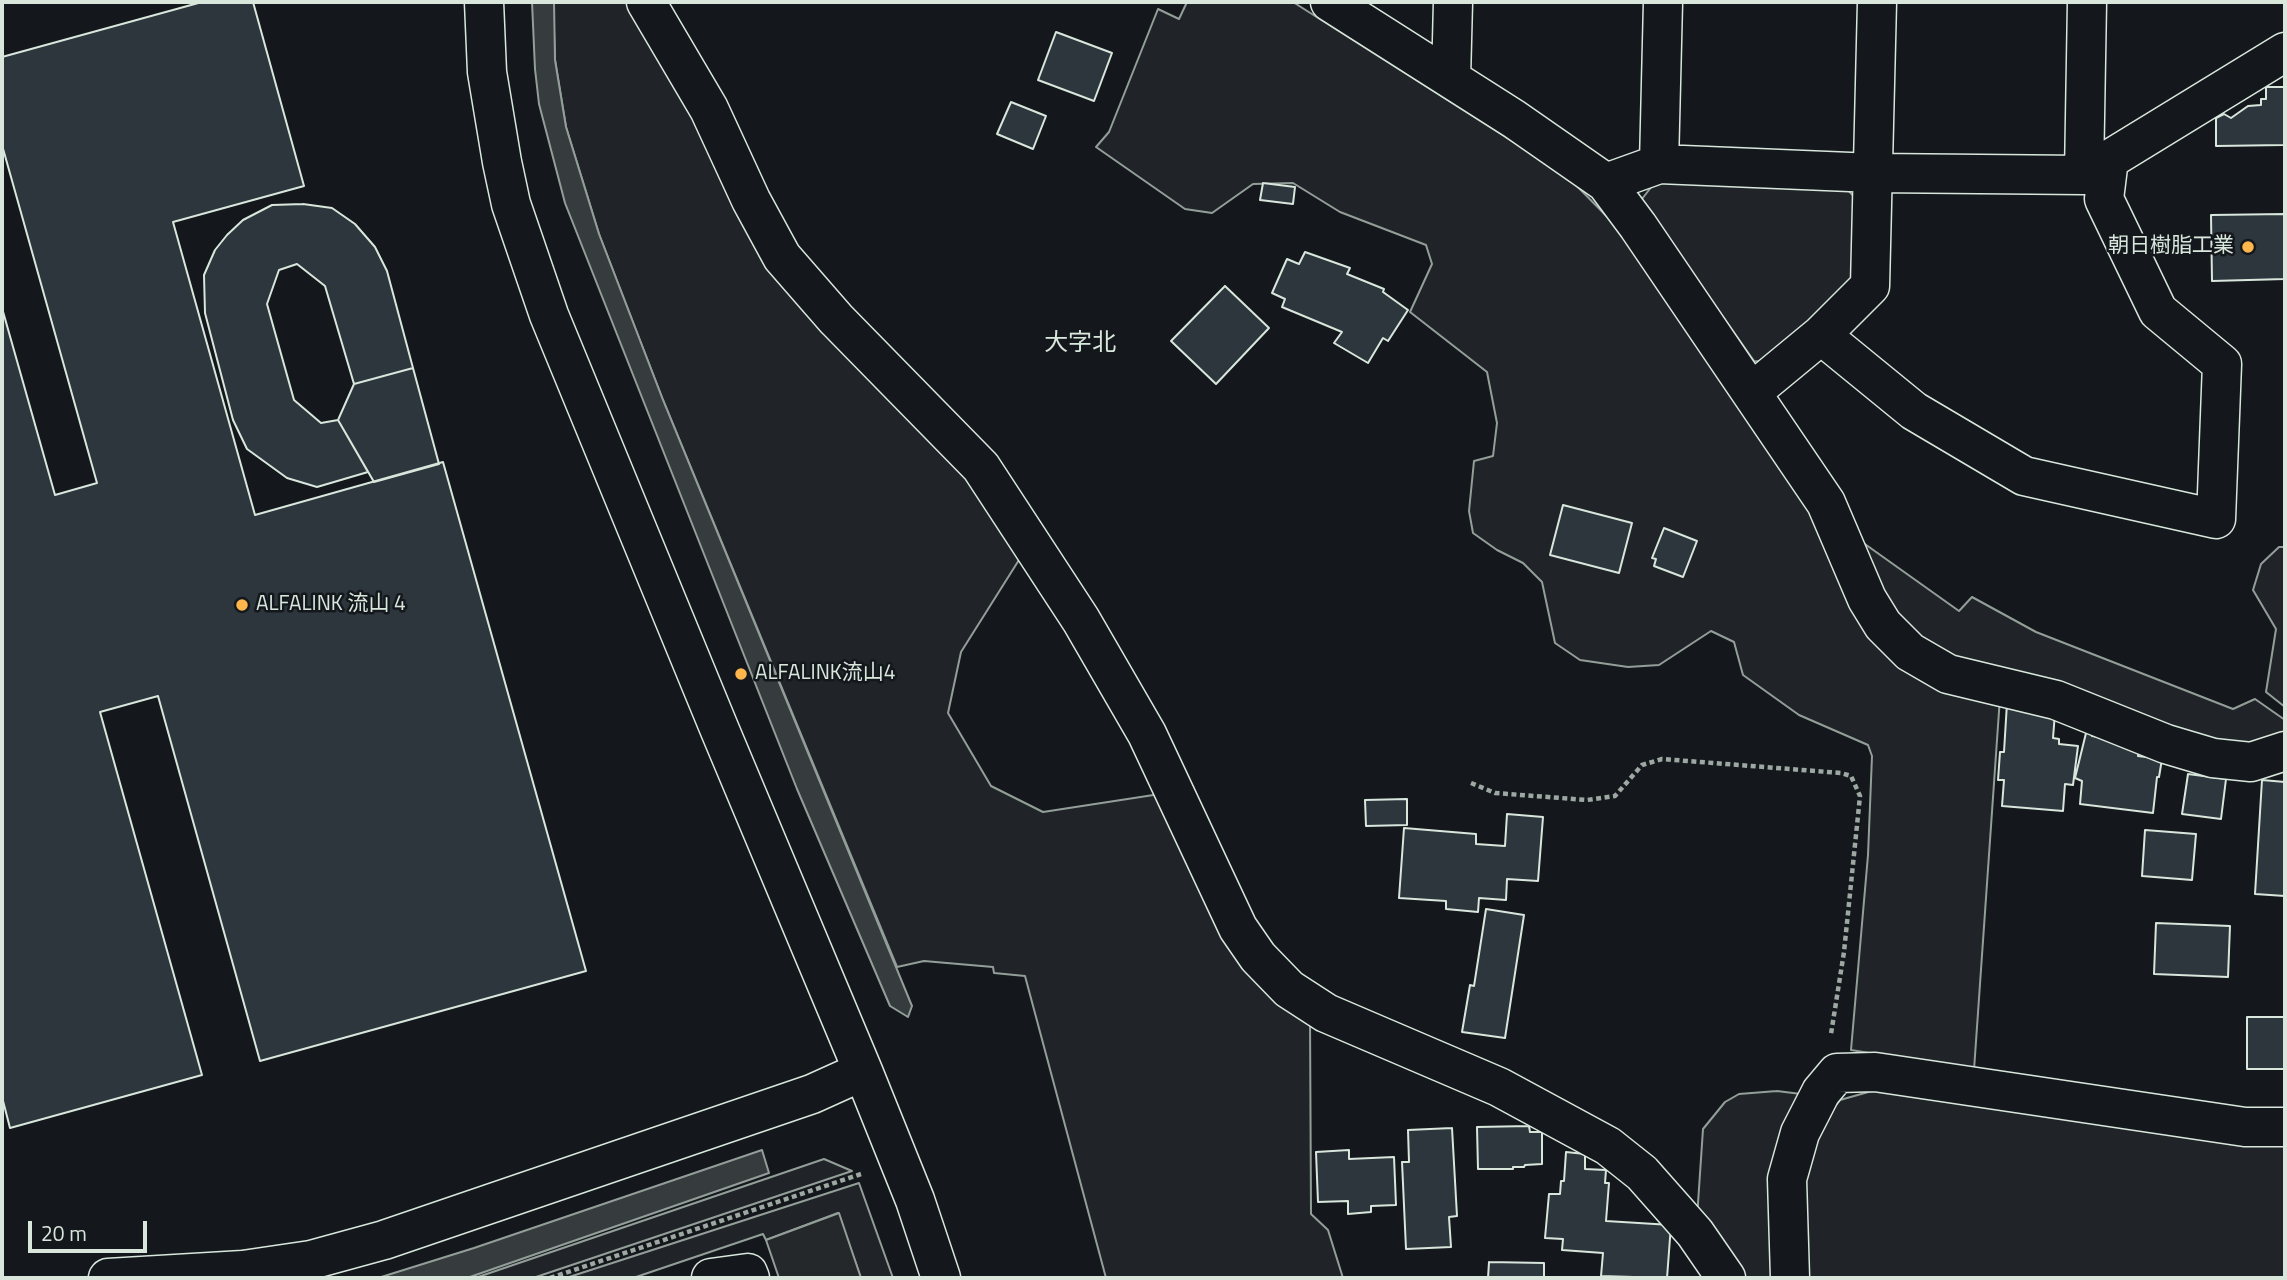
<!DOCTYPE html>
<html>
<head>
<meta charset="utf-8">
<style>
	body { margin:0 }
	#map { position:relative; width:2287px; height:1280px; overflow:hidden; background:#14181c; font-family:"Titillium Web",sans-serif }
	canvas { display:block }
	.frame { position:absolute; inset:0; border:4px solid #d8e6dc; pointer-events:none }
	.scale { position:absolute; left:28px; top:1221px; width:119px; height:32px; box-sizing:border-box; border:4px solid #d8e6dc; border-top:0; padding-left:9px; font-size:21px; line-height:24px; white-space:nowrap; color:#d8e6dc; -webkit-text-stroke:5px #14181c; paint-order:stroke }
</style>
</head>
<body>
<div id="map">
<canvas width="2287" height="1280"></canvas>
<div class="frame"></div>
<div class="scale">20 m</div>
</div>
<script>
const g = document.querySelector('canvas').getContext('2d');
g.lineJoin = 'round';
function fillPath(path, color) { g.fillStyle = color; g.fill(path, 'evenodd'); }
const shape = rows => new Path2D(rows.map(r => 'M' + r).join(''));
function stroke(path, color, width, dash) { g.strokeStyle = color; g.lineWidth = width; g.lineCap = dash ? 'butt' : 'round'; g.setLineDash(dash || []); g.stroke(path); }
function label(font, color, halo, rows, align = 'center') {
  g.font = font + ' "Titillium Web","Noto Sans JP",sans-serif'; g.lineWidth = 5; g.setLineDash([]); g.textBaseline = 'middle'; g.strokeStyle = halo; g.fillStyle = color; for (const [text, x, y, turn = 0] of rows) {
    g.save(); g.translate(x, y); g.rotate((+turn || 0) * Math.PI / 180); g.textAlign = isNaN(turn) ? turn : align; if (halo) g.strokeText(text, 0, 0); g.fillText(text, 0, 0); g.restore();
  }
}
const green = shape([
	[553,2,636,2,696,112,959,461,1024,552,961,652,948,713,991,786,1043,812,1160,794,1310,1017,1311,1214,1328,1230,1343,1278,1106,1278,1025,976,994,973,993,967,924,961,897,967,663,400,599,234,566,127,555,60,553,2],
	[1187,2,1293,2,1567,176,1632,242,1795,477,1858,617,2000,697,1974,1070,1851,1050,1868,855,1872,756,1868,745,1799,715,1743,675,1734,642,1711,631,1659,665,1628,667,1580,660,1555,643,1542,582,1523,563,1497,550,1473,533,1469,511,1474,461,1493,456,1497,423,1487,372,1410,312,1432,264,1426,245,1340,212,1293,183,1253,184,1212,213,1185,209,1096,147,1109,132,1158,9,1179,19,1187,2],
	[1656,181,1846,188,1859,202,1855,273,1847,286,1773,362,1754,361,1664,233,1638,204,1656,181],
	[1855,537,1959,611,1972,597,2036,632,2233,709,2255,699,2285,720,2285,742,2220,746,1962,663,1896,625,1855,537],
	[2279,547,2285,547,2285,707,2266,692,2276,629,2253,590,2261,564,2279,547],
	[1879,1089,2285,1140,2285,1278,1806,1278,1805,1168,1819,1126,1840,1100,1879,1089],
	[1777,1091,1801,1094,1776,1278,1740,1278,1697,1218,1703,1129,1725,1102,1739,1094,1777,1091],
	[824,1159,852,1171,533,1278,475,1278,824,1159],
	[859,1183,893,1278,861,1278,838,1213,766,1240,763,1234,633,1278,566,1278,859,1183]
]);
fillPath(green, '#202428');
stroke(green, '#939e99', 2);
const parking = shape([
	[839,1213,861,1278,779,1278,766,1240,839,1213]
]);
fillPath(parking, '#24282b');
stroke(parking, '#939e99', 2);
const water = shape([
	[532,2,554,2,555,60,566,127,599,234,663,400,912,1006,908,1017,890,1006,797,789,565,203,539,104,535,69,532,2],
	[762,1150,769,1173,467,1278,378,1278,474,1248,762,1150]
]);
fillPath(water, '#363b3e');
stroke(water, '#939e99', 2);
const building = shape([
	[202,2,253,2,304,186,173,222,255,515,443,462,586,971,260,1061,158,696,100,712,202,1075,10,1128,2,1097,2,308,55,495,97,483,2,145,2,57,202,2],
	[1056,32,1112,53,1094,101,1038,80,1056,32],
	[2266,87,2285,87,2284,145,2216,146,2216,118,2224,114,2231,118,2248,106,2261,105,2261,99,2266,99,2266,87],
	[1011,102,1046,116,1033,149,997,134,1011,102],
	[1263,183,1295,187,1293,204,1260,200,1263,183],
	[303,204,332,208,355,224,375,247,387,271,413,368,354,384,325,286,297,264,279,270,267,304,294,400,321,423,338,420,368,472,317,487,287,478,247,449,233,420,205,313,204,275,215,250,227,235,243,220,272,205,303,204],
	[2285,214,2285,279,2212,281,2211,215,2285,214],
	[1305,252,1350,268,1347,274,1384,289,1383,292,1408,310,1388,341,1383,338,1368,363,1334,343,1342,332,1282,307,1285,299,1272,293,1287,259,1299,264,1305,252],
	[1225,286,1269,328,1216,384,1171,341,1225,286],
	[413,368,439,464,374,482,338,420,354,384,413,368],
	[1563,505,1632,523,1619,573,1550,555,1563,505],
	[1664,528,1697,541,1683,577,1654,566,1656,559,1652,558,1664,528],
	[2007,703,2055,713,2053,738,2059,739,2059,744,2078,746,2073,785,2065,784,2063,811,2002,806,2004,780,1998,780,2000,752,2004,752,2007,703],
	[2087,729,2092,729,2092,736,2124,741,2139,746,2138,756,2162,759,2159,777,2157,777,2153,813,2080,804,2082,781,2075,778,2087,729],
	[2188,774,2226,779,2221,819,2182,814,2188,774],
	[2262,780,2285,782,2285,896,2255,894,2262,780],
	[1407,799,1407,825,1366,826,1365,800,1407,799],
	[1507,814,1543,817,1538,881,1507,879,1506,900,1479,898,1478,912,1446,909,1446,901,1399,898,1404,828,1476,834,1476,844,1505,846,1507,814],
	[2145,830,2196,834,2192,880,2142,876,2145,830],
	[1486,909,1524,915,1505,1038,1462,1032,1470,985,1474,986,1486,909],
	[2156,923,2230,926,2228,977,2154,974,2156,923],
	[2247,1017,2285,1017,2285,1069,2247,1069,2247,1017],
	[1529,1126,1530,1132,1542,1132,1542,1164,1525,1165,1524,1167,1513,1167,1513,1169,1478,1169,1477,1127,1529,1126],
	[1452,1128,1457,1216,1449,1217,1451,1247,1406,1249,1402,1162,1409,1162,1408,1130,1452,1128],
	[1349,1150,1349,1159,1394,1157,1396,1205,1371,1206,1371,1212,1348,1214,1348,1201,1318,1202,1316,1152,1349,1150],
	[1566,1152,1585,1154,1585,1169,1606,1170,1605,1183,1609,1183,1606,1221,1671,1225,1667,1278,1601,1276,1603,1253,1562,1250,1563,1239,1545,1238,1549,1194,1560,1194,1561,1181,1564,1181,1566,1152],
	[1489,1262,1544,1263,1544,1278,1488,1278,1489,1262]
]);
fillPath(building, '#2c363c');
stroke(building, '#d8e6dc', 2);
const minor = shape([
	[484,2,487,72,502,162,511,204,549,315,719,728,863,1071,915,1200,941,1278],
	[646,2,709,109,751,200,782,257,836,319,981,467,1081,620,1147,734,1238,928,1258,957,1289,989,1326,1013,1499,1087,1608,1146,1642,1173,1695,1233,1726,1278],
	[1330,2,1514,119,1606,183,1638,226,1826,503,1867,599,1883,625,1910,652,1948,674,2056,700,2166,744,2213,758,2251,762,2285,751],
	[1451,79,1453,2],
	[1659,164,1663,2],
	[2084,175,2087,2],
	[1606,183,1659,164,1874,173,2084,175,2285,52],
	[1821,335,1914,411,2024,476,2216,519,2222,364,2158,311,2104,199,2109,159],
	[1752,392,1821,335,1870,286,1877,2],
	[108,1278,243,1270,311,1260,384,1240,812,1094,863,1071],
	[711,1278,748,1273,750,1278],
	[1790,1278,1787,1179,1800,1133,1821,1092,1837,1073,1875,1072,2245,1127,2285,1127]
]);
stroke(minor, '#d8e6dc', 41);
stroke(shape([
	[1471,783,1495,793,1587,800,1615,796,1642,765,1662,759,1841,773,1851,776,1860,796,1844,952,1831,1034],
	[550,1278,861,1174]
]), '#9da8a2', 4.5, [5, 3.5]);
stroke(minor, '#14181c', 38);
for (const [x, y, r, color] of [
	[2248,247,7,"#ffb74d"],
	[242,605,7,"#ffb74d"],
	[741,674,7,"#ffb74d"]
]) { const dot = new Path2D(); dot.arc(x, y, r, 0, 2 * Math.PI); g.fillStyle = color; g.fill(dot); stroke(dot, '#14181c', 2.5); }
label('21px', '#d8e6dc', '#14181c', [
	["朝日樹脂工業",2234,247,"right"],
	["ALFALINK 流山 4",256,605],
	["ALFALINK流山4",755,674]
], 'left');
label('24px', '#d8e6dc', '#14181c', [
	["大字北",1080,344]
]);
</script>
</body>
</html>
